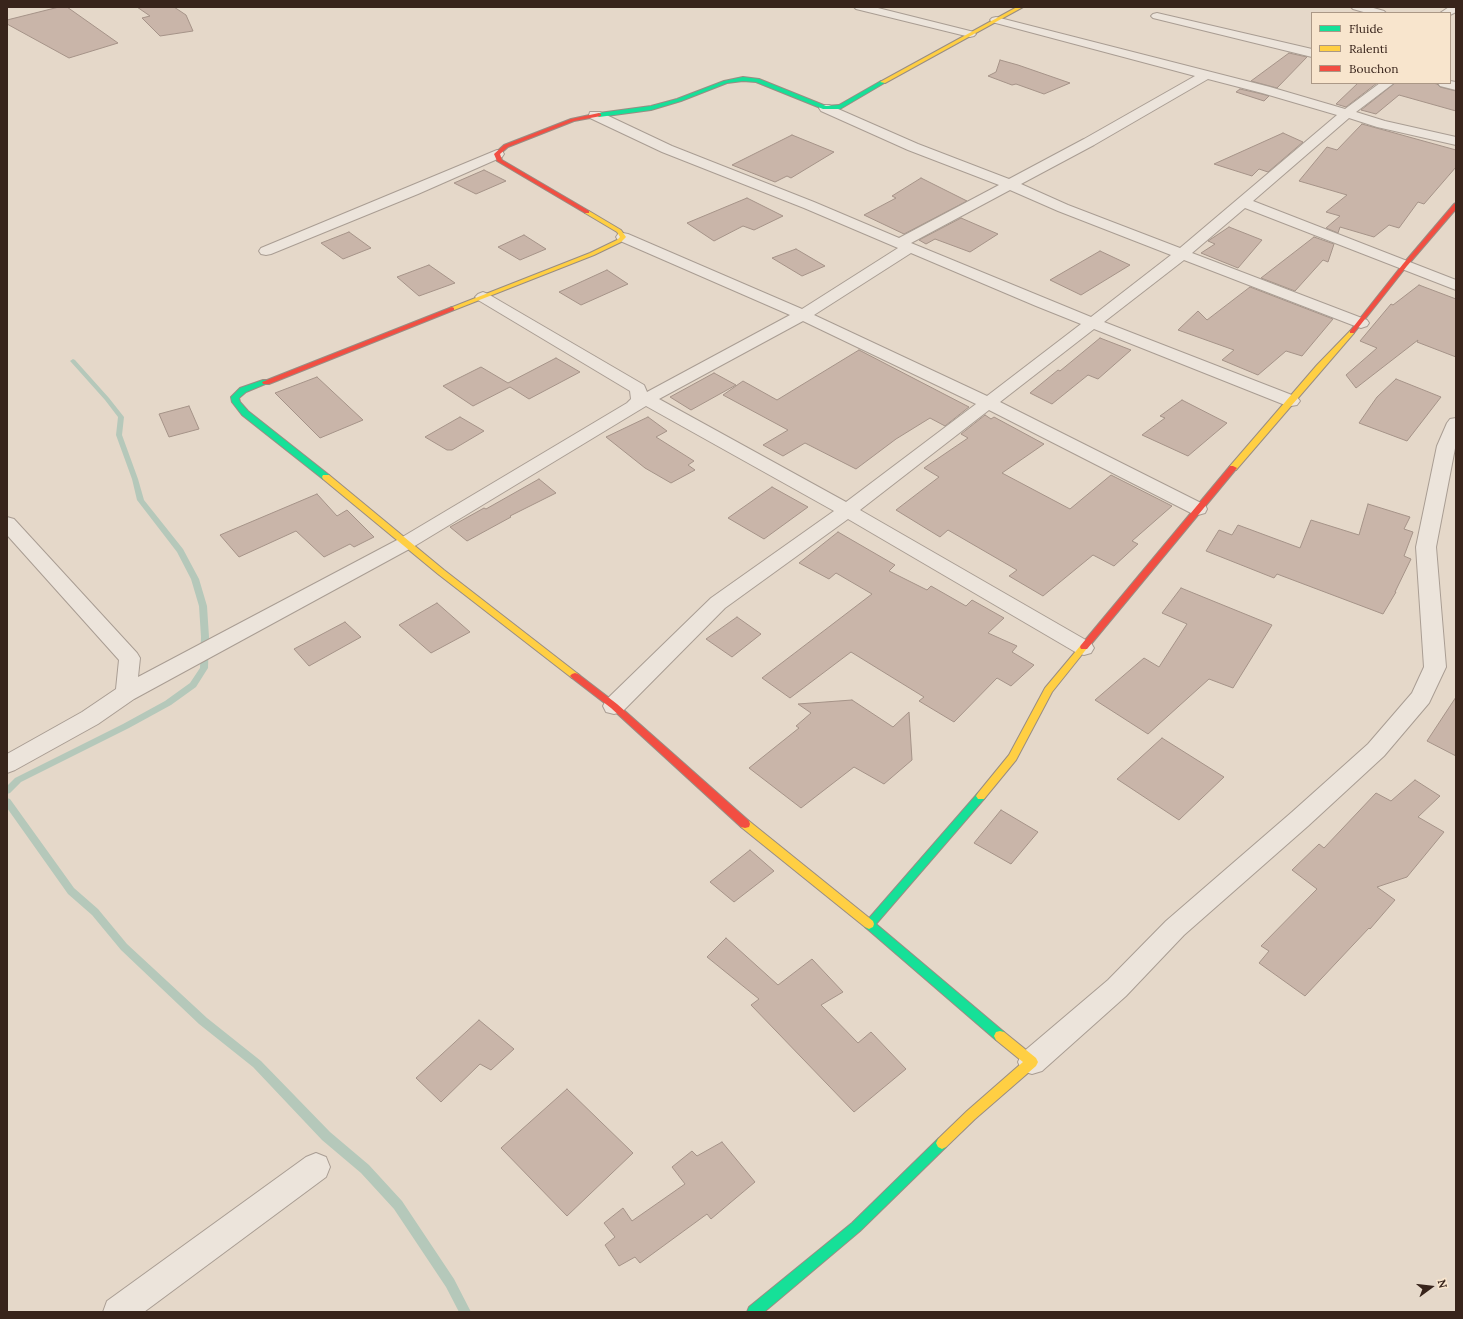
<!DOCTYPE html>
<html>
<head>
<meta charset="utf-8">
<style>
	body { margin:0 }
	#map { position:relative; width:1463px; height:1319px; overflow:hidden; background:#e5d8c9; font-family:Lora,serif }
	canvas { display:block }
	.frame { position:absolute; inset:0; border:8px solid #38241b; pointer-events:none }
	.legend { position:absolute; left:1311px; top:12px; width:140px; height:72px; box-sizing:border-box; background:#f8e5cd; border:1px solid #ab9886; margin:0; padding:5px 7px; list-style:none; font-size:12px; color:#38241b }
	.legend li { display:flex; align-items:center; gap:8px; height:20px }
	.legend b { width:20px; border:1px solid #ab9886 }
	.north { position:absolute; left:1411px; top:1267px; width:40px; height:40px; -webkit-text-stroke:3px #f8e5cd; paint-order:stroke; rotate:75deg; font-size:11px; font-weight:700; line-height:16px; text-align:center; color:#38241b }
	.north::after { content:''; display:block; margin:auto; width:14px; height:18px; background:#38241b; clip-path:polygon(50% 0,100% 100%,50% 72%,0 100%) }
</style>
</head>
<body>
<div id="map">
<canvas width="1463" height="1319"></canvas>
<div class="frame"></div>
<ul class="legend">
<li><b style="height:5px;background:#16e098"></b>Fluide</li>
<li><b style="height:5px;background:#ffcf43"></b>Ralenti</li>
<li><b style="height:5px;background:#f24e42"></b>Bouchon</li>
</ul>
<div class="north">N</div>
</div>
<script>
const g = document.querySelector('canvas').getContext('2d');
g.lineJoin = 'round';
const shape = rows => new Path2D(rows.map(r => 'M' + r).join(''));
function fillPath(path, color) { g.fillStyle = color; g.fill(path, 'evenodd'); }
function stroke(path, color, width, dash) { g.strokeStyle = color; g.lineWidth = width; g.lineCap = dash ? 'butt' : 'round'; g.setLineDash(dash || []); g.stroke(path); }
fillPath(shape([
	[73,359,75,360,109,398,124,417,122,435,138,479,144,500,183,549,199,579,207,606,209,637,208,668,196,687,171,705,129,728,21,782,10,793,7,794,7,786,15,778,123,724,165,701,190,683,200,668,201,637,199,606,191,579,177,552,137,500,132,479,116,435,118,417,105,400,71,362,70,361,73,359],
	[7,798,10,799,74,888,98,909,127,944,207,1018,261,1061,330,1132,369,1165,402,1201,454,1279,471,1312,459,1312,446,1287,394,1209,361,1173,322,1140,253,1067,199,1024,121,950,92,915,68,894,7,808,7,798]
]), '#b5c8ba');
const building = shape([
	[59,7,67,7,118,43,69,58,7,24,7,20,59,7],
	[137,7,174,7,186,15,193,31,160,36,142,18,150,16,137,7],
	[1289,53,1307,57,1277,88,1251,81,1289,53],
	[1000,60,1018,65,1070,83,1044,94,1016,84,1012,85,988,76,996,72,1000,60],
	[1358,83,1377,83,1346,107,1336,104,1358,83],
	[1395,83,1433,83,1437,84,1440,87,1456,91,1456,111,1399,95,1376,114,1361,110,1395,83],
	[1240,89,1262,94,1269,96,1264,101,1236,92,1240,89],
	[1362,124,1456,150,1456,167,1424,204,1418,202,1399,228,1389,225,1374,237,1340,227,1338,233,1326,228,1340,216,1326,212,1347,195,1299,181,1327,147,1337,150,1362,124],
	[1283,133,1303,142,1268,172,1259,169,1252,176,1214,164,1283,133],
	[792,135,834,152,791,178,787,176,775,182,732,165,792,135],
	[484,170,506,181,476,194,454,183,484,170],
	[921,178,967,201,904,234,864,215,896,198,892,196,921,178],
	[747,198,783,216,754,230,743,226,714,241,687,223,747,198],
	[961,218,998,234,970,252,935,239,926,244,919,240,961,218],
	[1229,227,1262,240,1238,268,1201,253,1215,244,1208,241,1229,227],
	[349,232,371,248,343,259,321,243,349,232],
	[524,235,546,249,520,260,498,247,524,235],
	[1314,237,1334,244,1328,262,1323,260,1295,291,1261,278,1314,237],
	[796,249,825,266,802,276,772,258,796,249],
	[1100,251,1130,265,1081,295,1050,280,1100,251],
	[429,265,455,283,419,296,397,277,429,265],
	[607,270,628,284,581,305,559,292,607,270],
	[1419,285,1456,299,1456,357,1417,342,1418,340,1356,388,1346,375,1377,348,1360,341,1391,304,1393,305,1419,285],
	[1250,287,1333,319,1302,356,1286,351,1258,375,1222,360,1234,350,1178,330,1198,311,1207,320,1250,287],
	[1100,338,1131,350,1098,379,1088,375,1052,404,1030,393,1058,370,1060,371,1100,338],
	[859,350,969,407,945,426,930,418,896,439,856,469,805,443,783,456,763,445,788,430,723,395,743,381,777,400,859,350],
	[556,358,580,372,529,399,510,387,473,406,443,386,481,367,508,383,556,358],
	[714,373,736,385,691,410,670,397,714,373],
	[317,377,363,420,320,438,275,393,317,377],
	[1396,379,1441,397,1407,441,1359,423,1377,397,1396,379],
	[1182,400,1227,423,1188,456,1142,435,1165,418,1160,416,1182,400],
	[189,406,199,429,169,437,159,414,189,406],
	[985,415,991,419,994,417,1044,444,1002,473,1070,509,1111,475,1172,506,1132,541,1138,544,1114,566,1093,555,1043,596,1009,576,1017,570,948,530,940,537,896,510,939,477,924,468,968,438,961,434,985,415],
	[460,417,484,431,452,450,447,450,425,437,460,417],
	[648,417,667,431,656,437,694,461,688,465,695,470,671,483,645,468,606,437,648,417],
	[539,479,556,493,510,516,511,517,467,541,450,527,484,508,486,509,539,479],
	[772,487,808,507,764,539,728,518,772,487],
	[317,494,337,516,347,510,374,537,354,547,350,544,324,557,296,531,239,557,220,535,317,494],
	[1368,504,1410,517,1404,529,1413,532,1404,556,1411,559,1395,592,1396,592,1383,614,1277,574,1274,578,1206,551,1219,530,1232,535,1238,525,1300,548,1311,520,1359,535,1368,504],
	[838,532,895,565,889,571,927,590,931,586,966,606,972,600,1004,618,988,633,1017,646,1012,652,1034,665,1011,686,997,678,954,722,919,701,924,697,851,652,790,698,762,678,872,594,836,573,829,579,799,563,838,532],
	[1181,588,1272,625,1233,688,1209,679,1148,734,1095,700,1144,658,1159,667,1187,624,1162,613,1181,588],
	[437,603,470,632,431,653,399,625,437,603],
	[737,617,761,634,732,657,706,639,737,617],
	[345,622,361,637,309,666,294,649,345,622],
	[1456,697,1456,756,1427,741,1456,697],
	[852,700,893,727,909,712,912,760,884,784,854,767,801,808,749,768,799,728,796,726,811,713,798,704,852,700],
	[1162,738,1224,777,1179,820,1117,779,1162,738],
	[1415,780,1440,796,1418,817,1444,832,1407,877,1377,887,1395,900,1370,929,1369,928,1305,996,1259,963,1269,951,1261,946,1317,889,1292,870,1319,844,1324,848,1376,793,1391,801,1415,780],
	[1001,810,1038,832,1011,864,974,843,1001,810],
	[750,850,774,871,734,902,710,882,750,850],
	[726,938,778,985,812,959,843,992,821,1005,858,1043,871,1032,906,1069,854,1112,751,1005,759,999,707,957,726,938],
	[479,1020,514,1049,491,1070,480,1064,441,1102,416,1078,479,1020],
	[567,1089,633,1153,567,1216,501,1148,567,1089],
	[722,1142,755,1182,711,1219,707,1214,640,1263,635,1257,619,1266,605,1245,615,1237,604,1223,623,1208,632,1221,685,1184,672,1167,692,1151,697,1156,722,1142]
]);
fillPath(building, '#c9b5a9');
stroke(building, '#a59388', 1);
const street = shape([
	[854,7,874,7,974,32,976,34,974,36,970,37,856,9,854,7],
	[1351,7,1370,7,1384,11,1386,13,1367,13,1353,9,1351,7],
	[1449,7,1456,7,1456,12,1450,15,1450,13,1440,13,1449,7],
	[1157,13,1312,49,1312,57,1153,18,1151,16,1153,14,1157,13],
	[996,17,1270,87,1345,109,1380,83,1394,83,1356,112,1385,121,1456,137,1456,145,1377,127,1349,118,1253,201,1456,280,1456,290,1245,208,1192,253,1367,320,1369,323,1367,326,1361,328,1355,326,1184,260,1104,322,1297,397,1300,401,1297,405,1291,406,1285,405,1094,329,1000,402,1205,505,1207,509,1205,513,1198,515,1191,513,989,410,860,510,1091,643,1094,648,1091,653,1084,655,1077,653,848,519,725,608,622,712,614,714,606,712,603,706,606,700,711,598,834,511,646,406,413,547,134,699,98,724,15,770,7,773,7,754,82,712,116,689,119,660,7,535,7,517,14,519,137,653,140,658,138,677,399,539,627,403,631,399,630,391,478,300,475,297,478,294,483,292,488,294,644,385,647,392,790,315,618,240,616,237,618,234,623,233,628,234,802,309,898,248,804,208,662,152,590,118,589,115,590,112,600,112,672,146,814,202,899,238,999,185,908,150,821,111,819,108,821,105,829,105,918,144,1009,179,1084,139,1195,76,992,22,990,20,992,18,996,17],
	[1208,79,1262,93,1337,115,1180,248,1068,205,1021,184,1094,145,1208,79],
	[1010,190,1058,211,1171,255,1091,317,911,243,1010,190],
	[911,253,1036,306,1081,324,987,396,814,315,911,253],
	[803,321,976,404,846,502,659,399,803,321],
	[1450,81,1456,82,1456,90,1440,86,1438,83,1450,83,1450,81],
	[497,150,502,151,504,154,502,157,418,194,271,254,266,255,261,254,259,251,261,248,497,150],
	[1456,418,1456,443,1436,547,1446,667,1429,703,1384,756,1308,826,1184,935,1126,996,1042,1071,1032,1074,1022,1071,1018,1062,1022,1053,1108,980,1166,921,1292,812,1368,744,1412,693,1424,667,1416,547,1437,446,1447,423,1450,419,1456,418],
	[316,1153,326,1157,330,1167,326,1177,144,1312,103,1312,107,1301,306,1157,316,1153]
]);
const fast = shape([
	[743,77,759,79,826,106,839,105,881,81,886,82,840,109,823,109,756,82,743,81,727,83,681,101,651,110,599,117,596,115,599,113,651,106,677,99,724,81,743,77],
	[263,380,269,380,270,382,246,392,239,398,240,402,248,411,329,475,330,477,329,479,323,479,242,415,232,402,231,397,240,388,263,380],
	[981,792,984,793,986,796,984,799,876,924,1004,1032,1006,1036,1004,1040,1000,1041,996,1040,865,927,864,924,978,793,981,792],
	[942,1137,946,1139,948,1143,946,1147,860,1231,764,1312,747,1312,749,1307,852,1223,938,1139,942,1137]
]);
const slow = shape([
	[1017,7,1023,7,885,83,880,82,1017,7],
	[585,211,589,211,621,230,626,237,621,242,594,255,454,310,450,310,450,308,590,253,617,240,620,237,617,232,585,213,585,211],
	[1352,330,1354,331,1354,333,1236,470,1230,470,1229,468,1230,466,1317,365,1350,331,1352,330],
	[323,475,329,475,444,570,578,674,580,676,578,678,572,678,438,574,323,479,322,477,323,475],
	[1084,644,1088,647,1052,692,1016,760,984,799,978,799,976,796,978,793,1009,755,1045,688,1081,645,1084,644],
	[745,820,749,821,873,921,874,924,873,927,869,929,865,927,741,827,740,824,741,821,745,820],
	[1000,1031,1004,1032,1036,1058,1038,1062,1036,1066,975,1119,946,1147,942,1149,938,1147,936,1143,938,1139,967,1111,1023,1062,996,1040,994,1036,996,1032,1000,1031]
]);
const jam = shape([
	[599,113,601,114,601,116,574,121,508,147,500,154,502,160,589,211,589,213,585,213,497,161,494,154,504,145,571,119,599,113],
	[1456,203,1456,209,1407,266,1354,333,1350,333,1350,331,1403,264,1454,204,1456,203],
	[452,307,454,308,454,310,269,384,263,384,262,382,452,307],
	[1230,466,1233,466,1237,468,1087,649,1081,649,1080,647,1081,645,1230,466],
	[575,673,578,674,617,704,749,821,750,824,749,827,745,828,741,827,611,708,572,678,570,676,572,674,575,673]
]);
stroke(street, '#a99d93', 2);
stroke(fast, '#998d83', 2);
stroke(slow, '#998d83', 2);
stroke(jam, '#998d83', 2);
fillPath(street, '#ece4db');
fillPath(fast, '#16e098');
fillPath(slow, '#ffcf43');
fillPath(jam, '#f24e42');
</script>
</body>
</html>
